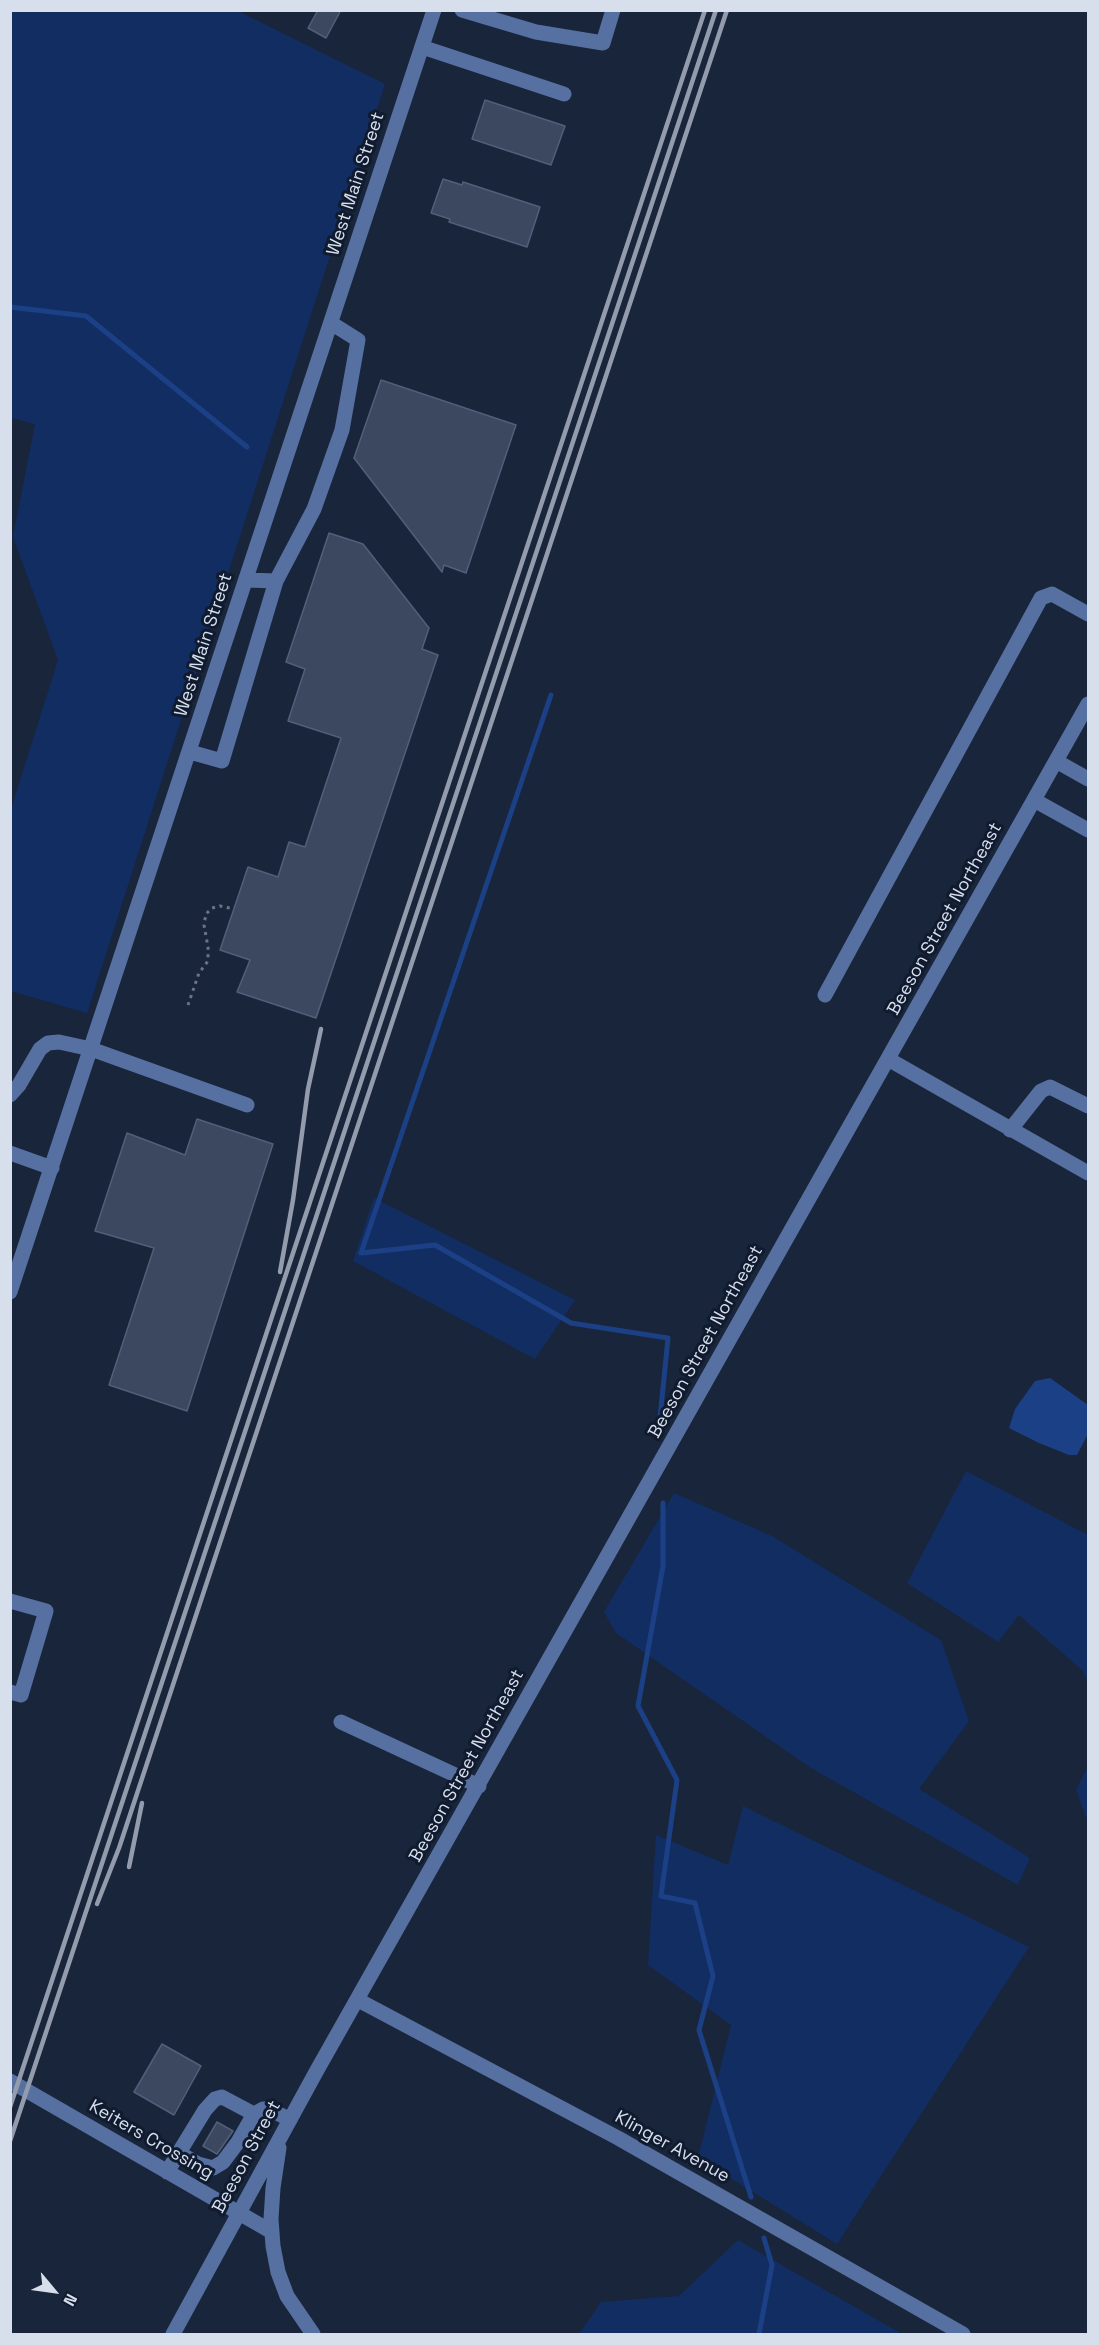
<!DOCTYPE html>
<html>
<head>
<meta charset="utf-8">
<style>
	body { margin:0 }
	#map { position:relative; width:1099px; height:2345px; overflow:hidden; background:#19253a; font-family:"Space Grotesk",sans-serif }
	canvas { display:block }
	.frame { position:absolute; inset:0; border:12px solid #d7dfed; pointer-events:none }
	.north { position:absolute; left:24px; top:2261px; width:60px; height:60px; -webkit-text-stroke:4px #101b2f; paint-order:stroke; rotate:119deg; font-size:16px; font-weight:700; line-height:24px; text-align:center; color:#d7dfed }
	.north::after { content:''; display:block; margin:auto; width:21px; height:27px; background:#d7dfed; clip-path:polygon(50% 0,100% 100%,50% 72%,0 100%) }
</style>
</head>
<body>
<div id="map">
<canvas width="1099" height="2345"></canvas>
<div class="frame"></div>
<div class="north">N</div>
</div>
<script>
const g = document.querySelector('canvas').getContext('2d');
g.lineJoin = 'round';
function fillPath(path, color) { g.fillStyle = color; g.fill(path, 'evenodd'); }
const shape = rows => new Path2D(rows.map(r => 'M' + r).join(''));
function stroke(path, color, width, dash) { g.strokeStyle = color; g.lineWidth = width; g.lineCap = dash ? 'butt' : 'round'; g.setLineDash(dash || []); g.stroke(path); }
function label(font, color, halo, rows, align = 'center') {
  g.font = font + ' "Space Grotesk",sans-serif'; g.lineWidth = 6; g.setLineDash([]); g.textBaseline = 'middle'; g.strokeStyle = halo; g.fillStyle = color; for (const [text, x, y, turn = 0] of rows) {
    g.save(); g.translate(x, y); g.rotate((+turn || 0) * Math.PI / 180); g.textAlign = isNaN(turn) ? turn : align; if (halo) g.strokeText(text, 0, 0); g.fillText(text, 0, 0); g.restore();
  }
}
fillPath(shape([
	[10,11,238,11,385,84,87,1013,11,991,11,809,58,660,13,537,35,424,11,418],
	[374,1198,575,1300,535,1359,353,1261],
	[966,1471,1088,1535,1088,1683,1083,1671,1019,1615,998,1642,907,1583],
	[674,1493,772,1536,941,1640,969,1721,919,1789,1030,1858,1018,1885,811,1768,616,1633,604,1612],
	[1088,1767,1088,1822,1076,1790],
	[743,1806,1029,1947,837,2244,698,2158,731,2025,648,1965,656,1835,728,1865],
	[738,2240,902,2334,579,2334,601,2302,679,2296]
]), '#122d62');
fillPath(shape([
	[1050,1378,1088,1405,1088,1434,1077,1455,1069,1455,1039,1443,1009,1428,1015,1409,1035,1381]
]), '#1c4086');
stroke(shape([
	[10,307,86,316,247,447],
	[551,695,361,1253,435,1245,571,1323,668,1338,660,1418],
	[663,1503,663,1566,638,1706,677,1780,661,1896,695,1903,713,1976,699,2030,751,2197],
	[759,2334,772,2265,764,2238]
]), '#1c4086', 5);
const building = shape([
	[318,10,341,10,326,38,308,28,318,10],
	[485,100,565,126,551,165,472,139,485,100],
	[443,179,462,185,463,182,540,207,527,247,449,222,450,219,431,213,443,179],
	[381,380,516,425,466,573,444,565,442,572,354,458,381,380],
	[329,533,363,544,429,628,422,649,438,655,316,1018,237,992,250,960,220,950,248,867,278,877,289,842,305,847,341,738,288,721,305,669,286,662,329,533],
	[197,1119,273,1144,187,1411,109,1385,154,1248,95,1231,127,1133,185,1155,197,1119],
	[162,2044,201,2066,174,2115,134,2092,162,2044],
	[217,2122,233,2131,217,2154,203,2146,217,2122]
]);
fillPath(building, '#3b485f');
stroke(building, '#525f78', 1.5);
stroke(shape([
	[188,1005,199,973,208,961,208,947,204,925,206,914,212,908,220,906,234,909]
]), '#6a7486', 3, [3, 4.5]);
stroke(shape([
	[462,10,536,32,603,43,613,10],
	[422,47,564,94],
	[247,580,276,581,314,509,342,430,358,340,331,323],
	[190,752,222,761,276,581],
	[1056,761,1088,779],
	[1034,800,1088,830],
	[825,995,1041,598,1052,594,1088,614],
	[888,1059,1088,1173],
	[10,1095,19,1085,40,1049,48,1043,59,1042,91,1049,247,1105],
	[1010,1130,1041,1091,1050,1087,1088,1106],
	[10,1153,52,1168],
	[10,1292,434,10],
	[10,1601,46,1611,21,1695,10,1692],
	[341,1722,479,1786],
	[358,2000,618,2138,963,2334],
	[10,2081,272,2232],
	[279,2148,273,2188,271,2219,273,2246,278,2272,287,2296,313,2334],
	[179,2153,198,2164,213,2168,223,2162,238,2142,254,2114],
	[167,2172,205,2110,215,2099,222,2097,254,2114,263,2109,270,2109,290,2120],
	[173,2334,316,2072,1088,704]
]), '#5570a1', 15);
stroke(shape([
	[280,1272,293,1200,308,1089,321,1029],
	[129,1867,142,1803],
	[97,1904,119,1848,727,10],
	[10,2107,705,10],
	[10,2141,716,10]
]), '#939cad', 4.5);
label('18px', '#d7dfed', '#101b2f', [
	["West Main Street",356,184,-72],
	["West Main Street",204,645,-72],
	["Beeson Street Northeast",945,919,-61],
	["Beeson Street Northeast",706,1342,-61],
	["Beeson Street Northeast",467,1766,-61],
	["Keiters Crossing",151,2140,30],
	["Klinger Avenue",672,2147,29],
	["Beeson Street",247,2157,-62]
]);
</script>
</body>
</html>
